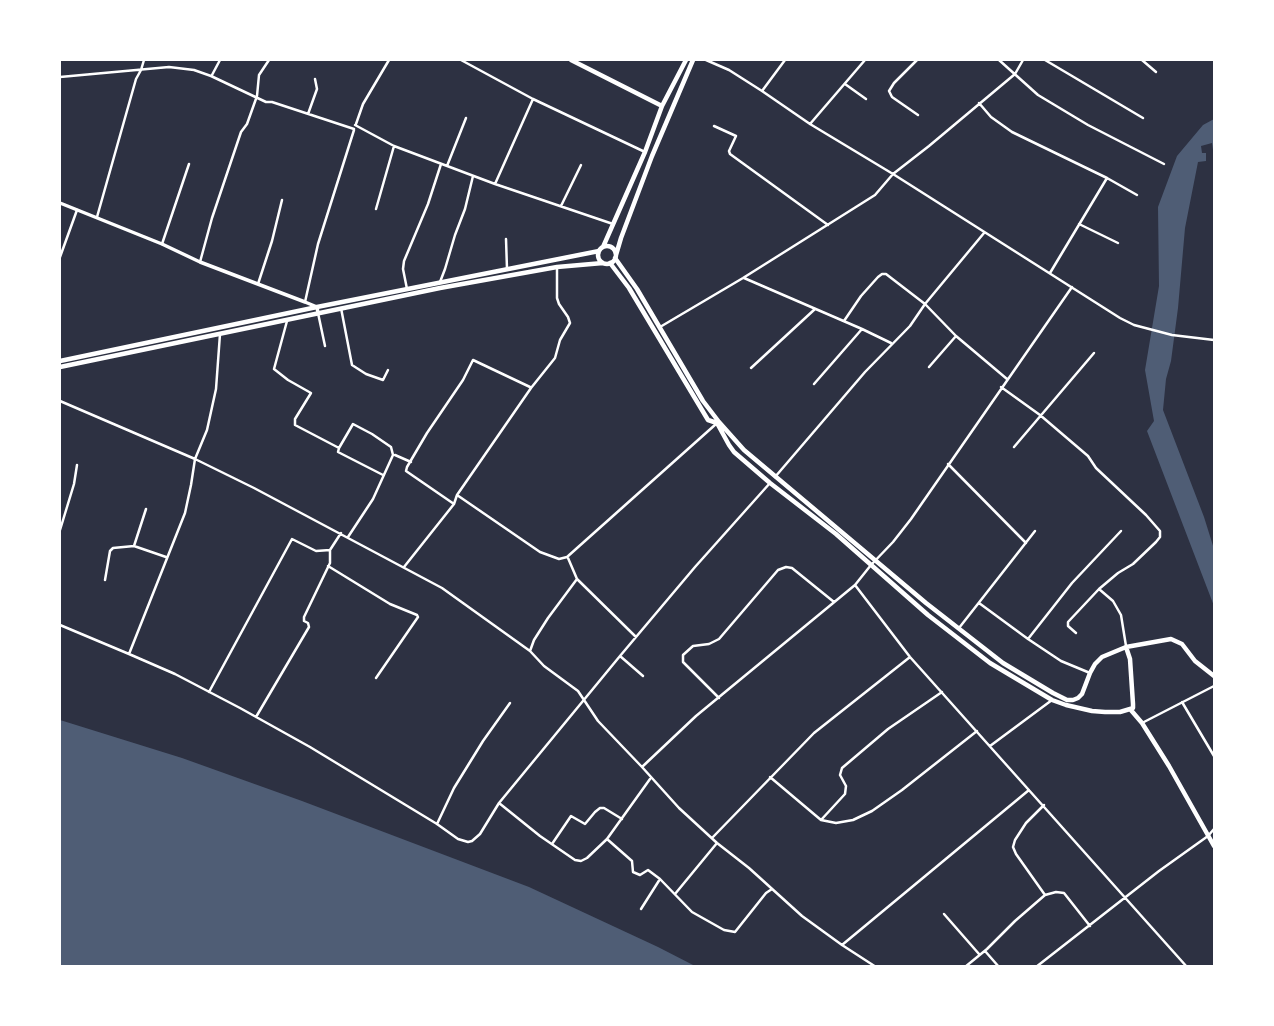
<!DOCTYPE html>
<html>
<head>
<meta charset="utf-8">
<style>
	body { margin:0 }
	#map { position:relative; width:1274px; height:1026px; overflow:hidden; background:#2d3142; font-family:"Space Grotesk",sans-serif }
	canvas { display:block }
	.frame { position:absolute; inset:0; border:61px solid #fff; pointer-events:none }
</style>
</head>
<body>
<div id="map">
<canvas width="1274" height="1026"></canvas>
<div class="frame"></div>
</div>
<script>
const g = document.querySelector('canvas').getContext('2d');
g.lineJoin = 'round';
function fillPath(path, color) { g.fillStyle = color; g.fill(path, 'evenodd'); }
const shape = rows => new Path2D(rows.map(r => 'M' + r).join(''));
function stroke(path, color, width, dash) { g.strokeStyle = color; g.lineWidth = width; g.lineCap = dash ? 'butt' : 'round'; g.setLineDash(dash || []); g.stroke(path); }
fillPath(shape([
	[1214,119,1214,150,1213,150,1212,143,1201,146,1202,153,1206,153,1206,161,1198,162,1185,228,1178,308,1171,361,1166,379,1163,410,1204,517,1214,549,1214,606,1147,431,1154,421,1145,370,1159,286,1158,207,1177,156,1203,125],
	[60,720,182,758,302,801,529,887,658,947,695,966,60,966]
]), '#4f5d75');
stroke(shape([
	[461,60,533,99,645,152],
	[706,60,729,70,762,91,810,124,893,174,1120,318,1134,325,1172,335,1214,340],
	[917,60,894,83,889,91,892,97,918,115],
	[999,60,1038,95,1088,125,1164,164],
	[1045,60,1143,118],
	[1142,60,1156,72],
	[212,75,220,60],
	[60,77,169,67,194,70,211,76,266,102,272,102,354,129],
	[845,84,866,99],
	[762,91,785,60],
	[979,103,991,117,1012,132,1107,178],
	[308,114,317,89,315,79],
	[356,124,363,104,389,60],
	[810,124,865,60],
	[355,125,394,146,495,184,613,224],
	[714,126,736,136,729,151,730,154,828,225],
	[447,166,466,118],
	[495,184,533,99],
	[561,206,581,165],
	[376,209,394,146],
	[97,217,136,79,141,70,144,60],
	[1079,224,1118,243],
	[506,239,507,269],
	[162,244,189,164],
	[60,257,77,210],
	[200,262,212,218,241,132,247,124,257,96,259,75,269,60],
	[1050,273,1107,178,1137,195],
	[744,278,862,329,891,343],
	[440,282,445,269,455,235,465,209,473,176],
	[258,284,272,241,282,200],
	[407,289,403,269,404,261,428,204,441,164],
	[305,302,318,244,354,130],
	[341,308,352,365,366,374,383,380,388,370],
	[318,313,325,346],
	[287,321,274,369,288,380,311,393,295,419,295,425,339,448],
	[844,321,861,296,878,277,882,274,886,274,925,304,956,336,1007,379],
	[660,327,743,278,875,195,893,174,929,146,1015,74,1023,60],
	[929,367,956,336],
	[751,368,815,309],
	[814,384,862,329],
	[1001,387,1040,415,1088,456,1096,468,1146,515,1160,531,1160,537,1156,542,1133,564,1118,573,1099,589,1068,622,1068,626,1076,633],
	[60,401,195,459,254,488,442,588,530,651,544,666,578,691,598,721,642,767,679,808,717,843,749,868,802,916,842,945,876,967],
	[1014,447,1094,353],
	[395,455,411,462],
	[948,464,1026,543],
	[775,477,865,372,910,326,925,304,984,233],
	[457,495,540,552,559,559,567,557,716,424],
	[454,504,406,471,407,467,427,433,463,380,473,360,530,387],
	[60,530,74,484,77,465],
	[348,537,373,499,393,455,391,447,372,434,353,424,339,448,338,452,383,475],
	[134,546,146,509],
	[568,558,577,579,636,637],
	[328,566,390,604,417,615,418,617,376,678],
	[404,567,454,504,457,495,531,388,555,358,560,340,570,323,568,317,559,304,557,298,557,267],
	[105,580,110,551,113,548,134,546,166,557],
	[855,585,910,657,1187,967],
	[1099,589,1113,601,1121,615,1126,646],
	[979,603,1028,639,1061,661,1090,673],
	[60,625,129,654,185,513,191,485,195,459,207,430,216,389,220,334],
	[959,628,1035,531],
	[1028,639,1072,583,1121,531],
	[530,651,534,640,548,618,577,579],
	[129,654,175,674,240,708,310,747,437,824,458,839,468,842,472,841,480,834,499,803,620,656,695,567,770,483],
	[620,656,643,676],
	[209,692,292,539,316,551,330,550],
	[719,698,683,662,683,655,693,646,709,644,719,639,778,570,786,567,792,568,834,602],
	[1182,702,1214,756],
	[256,717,309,627,308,623,304,621,304,617,330,563,330,550,341,533],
	[1142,723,1214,686],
	[990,746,1052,700],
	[642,767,696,716,855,585,871,565,893,542,911,519,1072,287],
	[770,777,821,820,836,823,853,820,872,811,902,790,977,731],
	[499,803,540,836,575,860,581,861,587,858,607,839,650,779],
	[1044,805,1026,823,1015,840,1013,847,1016,854,1045,895],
	[821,820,845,794,846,786,840,775,842,768,888,729,942,692],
	[437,824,454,788,483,741,510,703],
	[712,838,814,733,910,657],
	[607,839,632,861,633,872,640,875,648,870,660,879,692,912,724,930,735,932,766,893,772,889],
	[552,844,571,816,585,824,595,812,600,808,604,808,622,819],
	[675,894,717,843],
	[641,909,660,879],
	[944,914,979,954],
	[842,945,1029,790],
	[985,951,999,967],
	[965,967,987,949,1015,921,1045,895,1056,892,1064,893,1090,926],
	[1036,967,1159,871,1208,836,1214,829]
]), '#fff', 2.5);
stroke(shape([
	[60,203,162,244,200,262,305,302,317,307,318,313]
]), '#fff', 3.5);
stroke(shape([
	[615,258,637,289,703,401,719,422,744,450,926,603,1003,663,1053,693,1067,700,1073,700,1078,698,1082,694,1090,673,1095,664,1102,657,1126,647,1171,639,1182,644,1195,661,1214,676],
	[610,263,629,288,708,420,717,423,729,445,734,452,770,483,836,534,928,615,990,663,1052,700,1066,705,1092,711,1105,712,1120,712,1130,709],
	[1126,647,1130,659,1133,704,1133,708,1130,709],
	[1130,709,1142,723,1169,766,1214,846]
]), '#fff', 4.5);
stroke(shape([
	[571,60,662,106],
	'598 255a9 9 0 1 1 18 0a9 9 0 1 1-18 0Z',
	[603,247,645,152,662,106,686,60],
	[616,255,621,238,652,156,693,60],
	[60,361,317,307,599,251],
	[60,367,440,288,557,267,603,263]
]), '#fff', 4.5);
</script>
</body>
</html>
